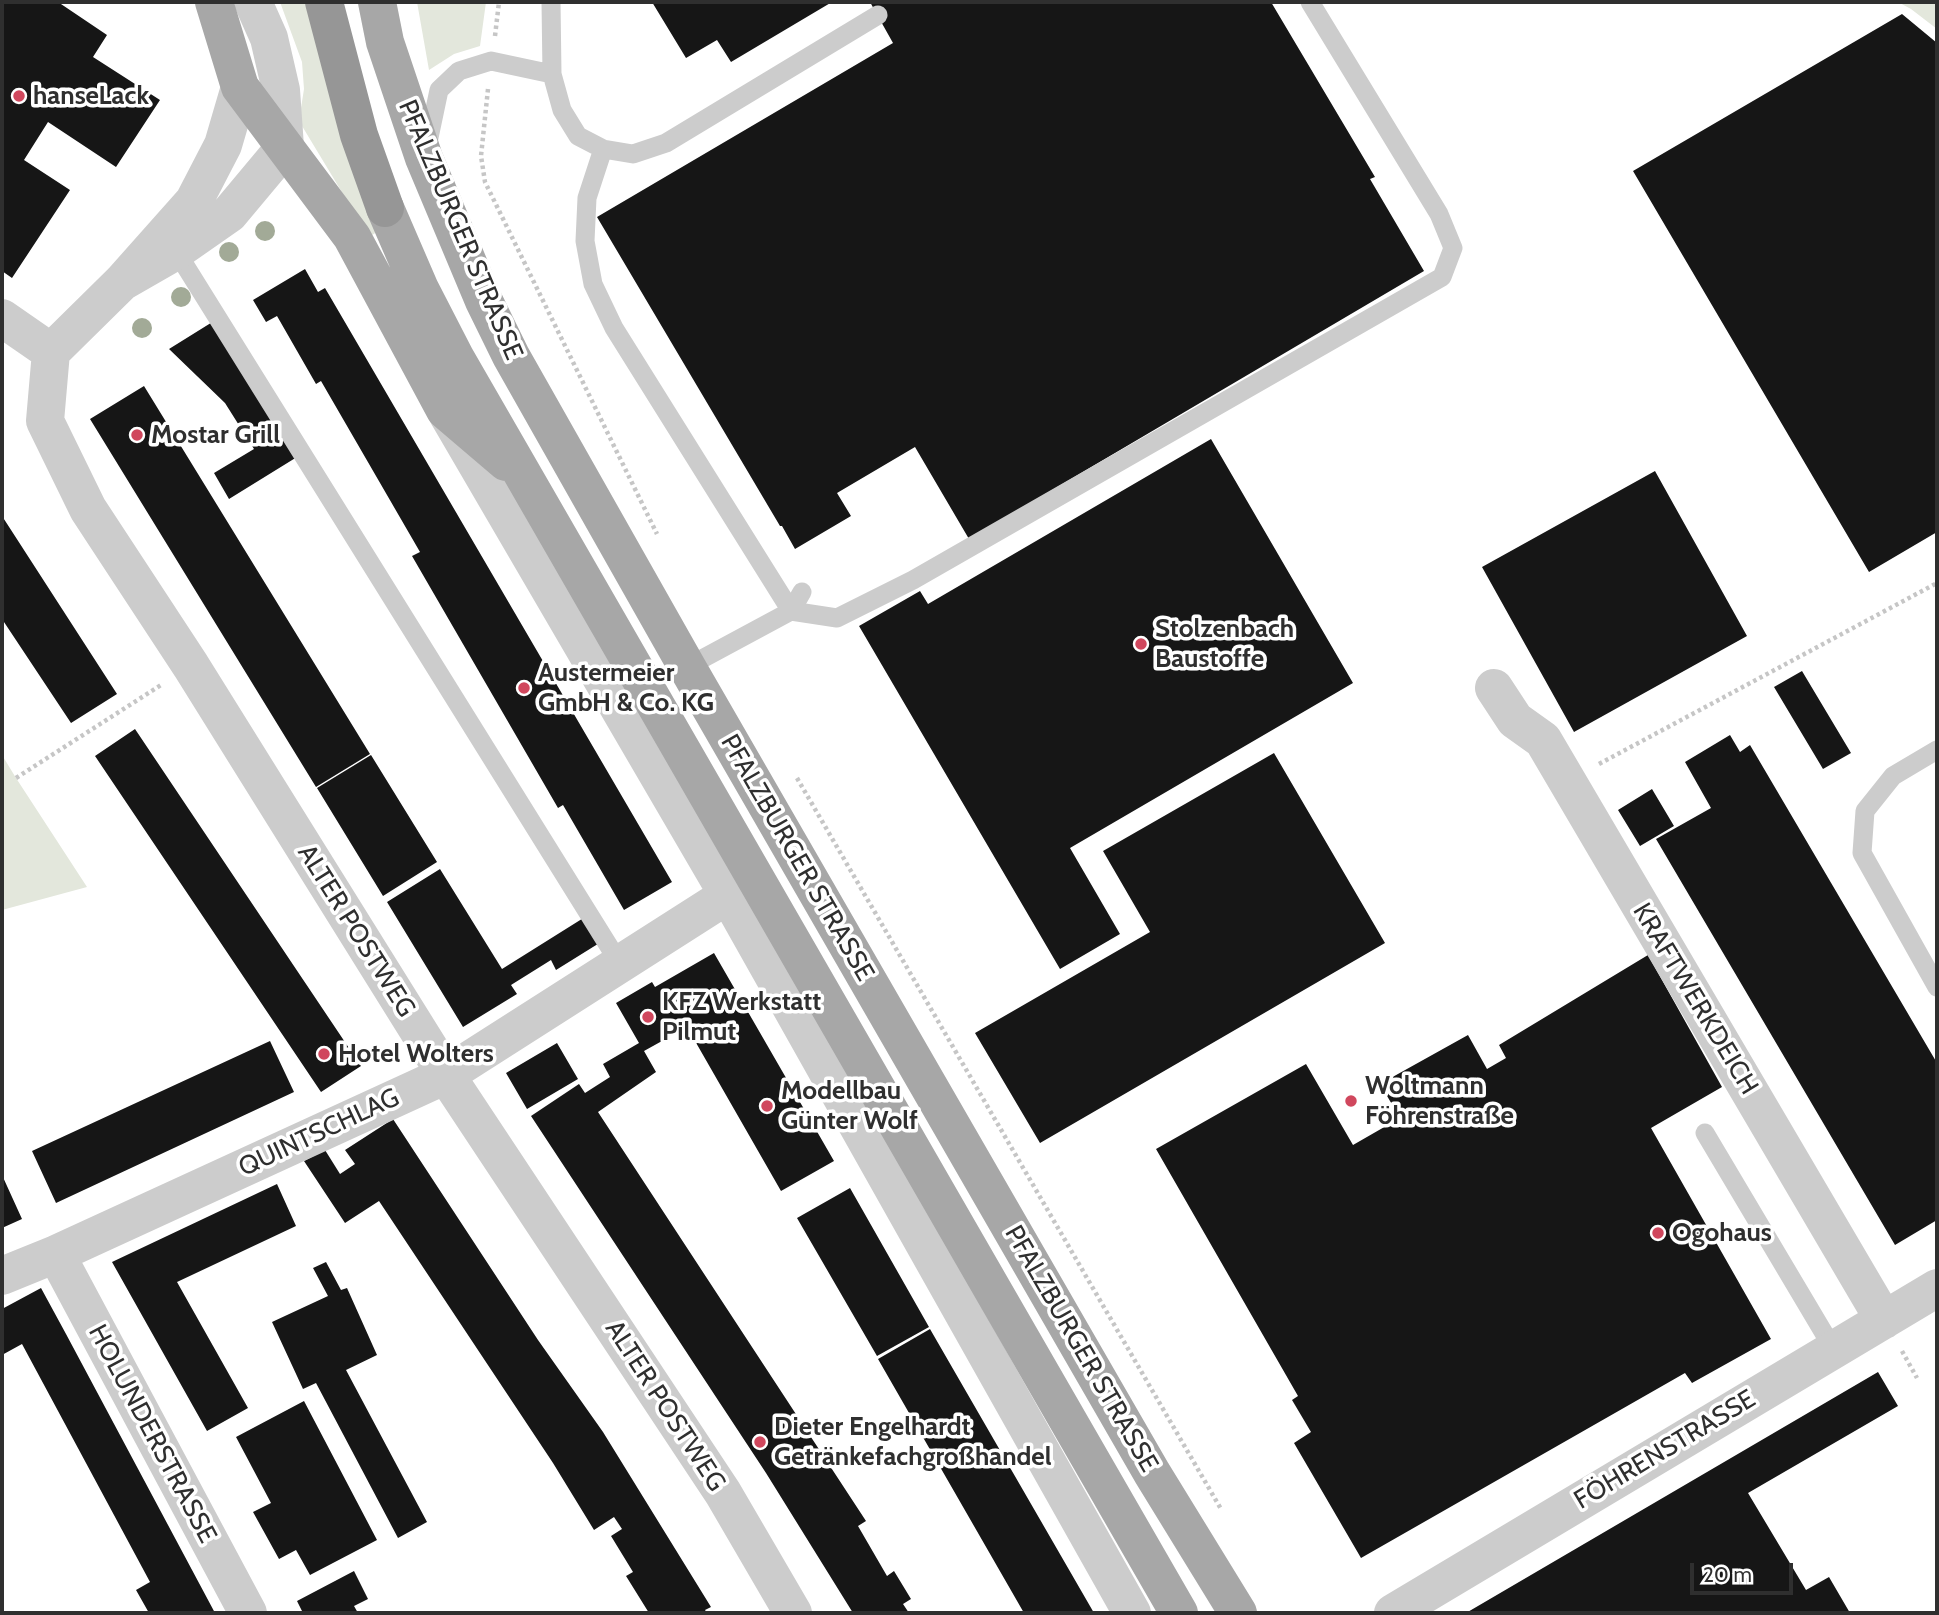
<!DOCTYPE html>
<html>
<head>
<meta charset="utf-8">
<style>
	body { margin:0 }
	#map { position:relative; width:1939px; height:1615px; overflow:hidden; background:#fff; font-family:Cabin,sans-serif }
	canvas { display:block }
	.frame { position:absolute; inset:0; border:4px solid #2f2f2f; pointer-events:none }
	.scale { position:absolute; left:1690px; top:1563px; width:103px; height:32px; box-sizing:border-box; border:4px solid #2f2f2f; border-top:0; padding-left:9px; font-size:21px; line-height:24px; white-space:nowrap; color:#2f2f2f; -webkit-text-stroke:5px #fff; paint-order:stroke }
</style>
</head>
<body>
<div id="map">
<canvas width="1939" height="1615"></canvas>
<div class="frame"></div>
<div class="scale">20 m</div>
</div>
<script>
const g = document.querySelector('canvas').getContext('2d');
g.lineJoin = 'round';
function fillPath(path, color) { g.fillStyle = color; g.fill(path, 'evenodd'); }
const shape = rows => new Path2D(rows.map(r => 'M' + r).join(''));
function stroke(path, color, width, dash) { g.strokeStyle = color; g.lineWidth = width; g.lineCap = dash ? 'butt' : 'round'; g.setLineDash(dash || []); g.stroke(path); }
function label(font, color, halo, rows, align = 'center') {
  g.font = font + ' Cabin,sans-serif'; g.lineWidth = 7; g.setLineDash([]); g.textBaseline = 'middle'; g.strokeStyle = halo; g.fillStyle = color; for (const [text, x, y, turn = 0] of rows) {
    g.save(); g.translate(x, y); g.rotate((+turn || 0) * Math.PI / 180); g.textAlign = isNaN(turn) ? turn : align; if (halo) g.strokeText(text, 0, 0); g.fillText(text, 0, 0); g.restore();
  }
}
fillPath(shape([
	[280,2,305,2,343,139,380,230,369,237,299,121,304,89,302,62],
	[417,2,486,2,480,46,454,54,429,70],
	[1898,2,1937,2,1937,29,1911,9],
	[2,755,16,778,87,887,2,910]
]), '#e3e7dc');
fillPath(shape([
	[2,2,58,2,107,35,93,57,160,100,116,167,48,122,24,160,70,190,12,278,2,271,2,50,4,48,2,46],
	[652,2,832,2,731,62,717,40,686,58],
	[870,2,1271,2,1375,177,1370,179,1424,271,969,539,915,447,837,493,851,516,795,549,782,526,780,526,597,217,893,43],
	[1902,14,1937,43,1937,532,1869,572,1633,171],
	[305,269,318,292,325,288,672,882,624,910,563,805,558,808,412,556,420,552,321,381,316,384,277,316,266,322,253,300],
	[214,321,297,457,229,499,214,473,254,449,225,403,169,349],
	[144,386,370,754,316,787,90,419],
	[1211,439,1353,683,1070,848,1120,934,1060,969,859,626,920,591,928,604],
	[1655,471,1747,636,1574,732,1482,567],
	[2,516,117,694,71,723,2,619],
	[1802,671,1851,753,1823,769,1774,687],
	[135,729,361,1066,321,1092,95,756],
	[1730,735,1740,752,1750,745,1937,1063,1937,1220,1895,1245,1656,839,1711,808,1685,762],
	[1274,753,1385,943,1040,1143,975,1033,1150,932,1103,851],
	[371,755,437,862,383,896,317,788],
	[1652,789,1674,826,1640,846,1618,810],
	[440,869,502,969,585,917,601,942,556,970,551,960,511,985,517,994,463,1027,387,902],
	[714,953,834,1161,781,1191,691,1034,684,1038,680,1031,644,1051,656,1072,598,1112,866,1521,858,1526,887,1576,894,1571,911,1599,903,1604,909,1613,853,1613,766,1473,531,1116,579,1084,585,1093,610,1077,603,1064,639,1043,616,1003,652,982,655,987],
	[1648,955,1722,1087,1651,1128,1771,1339,1692,1383,1685,1373,1361,1558,1294,1443,1311,1432,1292,1400,1298,1396,1156,1149,1306,1064,1353,1145,1400,1118,1380,1084,1468,1035,1487,1069,1506,1058,1499,1045],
	[270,1041,294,1092,56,1203,32,1151],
	[557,1043,578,1079,527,1109,506,1073],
	[393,1119,538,1340,603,1432,711,1607,705,1610,707,1613,649,1613,626,1576,633,1572,611,1536,622,1529,614,1517,594,1530,553,1463,379,1201,345,1223,304,1161,325,1150,340,1174,355,1164,345,1150],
	[2,1175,22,1219,2,1228],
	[277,1184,296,1226,177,1282,248,1408,207,1431,112,1262],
	[850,1188,929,1327,877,1356,797,1218],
	[326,1262,341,1290,347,1288,377,1355,346,1370,427,1522,398,1538,316,1383,303,1389,272,1322,328,1296,313,1268],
	[41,1288,66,1334,215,1613,149,1613,136,1590,150,1582,22,1344,2,1355,2,1309],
	[930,1329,960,1381,1094,1613,1024,1613,878,1359],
	[1878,1372,1898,1406,1748,1493,1806,1590,1829,1577,1850,1613,1466,1613],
	[304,1401,377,1540,310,1575,296,1550,279,1559,253,1512,271,1503,236,1437],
	[354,1571,368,1599,354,1606,358,1613,303,1613,297,1601]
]), '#161616');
stroke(shape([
	[495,36,499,2],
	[488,89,481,156,485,182,657,534],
	[1599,764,1937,583],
	[16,778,161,685],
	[797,778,1221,1509],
	[1902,1351,1917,1378]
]), '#c6c6c6', 4.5, [3.5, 3.5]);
stroke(shape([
	[551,2,552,74,562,110,578,136,603,149,633,154,666,143,878,15],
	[427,147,439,90,459,71,491,61,552,74],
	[603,149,587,198,585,241,593,284,614,328,791,611],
	[176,251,620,964],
	[791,611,837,618,913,580,1442,277,1453,248,1439,214,1310,2],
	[687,667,791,611,802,592],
	[1937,750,1893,776,1865,811,1862,853,1937,987],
	[1705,1133,1834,1350]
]), '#ccc', 19);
stroke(shape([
	[122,282,176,251,229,214,285,147,281,90,269,38,253,2],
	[2,318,51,352],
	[51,352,45,421,88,509,191,666,446,1075,723,1493,793,1613],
	[51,352,122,282,194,201,223,145,240,87],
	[448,415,728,895,1132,1613],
	[1494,688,1515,720,1543,740,1884,1320],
	[56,1254,248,1613],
	[2,1276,56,1254,446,1075,728,895],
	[1393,1613,1937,1288]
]), '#ccc', 38);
stroke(shape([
	[214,2,240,87,352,237,445,410,506,462],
	[377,2,385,42,424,158,484,301,511,356,687,667,1152,1473,1238,1613],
	[385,208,420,289,455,357,1179,1613]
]), '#a7a7a7', 38);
stroke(shape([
	[324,2,359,135,385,208]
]), '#969696', 38);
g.fillStyle = '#a2aa97';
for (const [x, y] of [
	[265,231],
	[229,252],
	[181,297],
	[142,328]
]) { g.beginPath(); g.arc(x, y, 10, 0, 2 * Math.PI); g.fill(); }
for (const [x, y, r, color] of [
	[19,96,7,"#d0475d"],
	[137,435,7,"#d0475d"],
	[1141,644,7,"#d0475d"],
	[524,688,7,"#d0475d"],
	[648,1017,7,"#d0475d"],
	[324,1054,7,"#d0475d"],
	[1351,1101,7,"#d0475d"],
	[767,1106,7,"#d0475d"],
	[1658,1233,7,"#d0475d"],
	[760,1442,7,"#d0475d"]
]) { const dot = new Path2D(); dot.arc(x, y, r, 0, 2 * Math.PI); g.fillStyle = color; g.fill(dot); stroke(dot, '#fff', 2.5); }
label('bold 26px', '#2f2f2f', '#fff', [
	["hanseLack",33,96],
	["Mostar Grill",151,435],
	["Stolzenbach",1155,629],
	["Baustoffe",1155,659],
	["Austermeier",538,673],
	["GmbH & Co. KG",538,703],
	["KFZ Werkstatt",662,1002],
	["Pilmut",662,1032],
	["Hotel Wolters",338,1054],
	["Woltmann",1365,1086],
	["Föhrenstraße",1365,1116],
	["Modellbau",781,1091],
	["Günter Wolf",781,1121],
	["Ogohaus",1672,1233],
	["Dieter Engelhardt",774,1427],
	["Getränkefachgroßhandel",774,1457]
], 'left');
label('26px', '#2f2f2f', '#fff', [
	["PFALZBURGER STRASSE",460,230,67],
	["PFALZBURGER STRASSE",797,858,60],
	["ALTER POSTWEG",356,931,58],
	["KRAFTWERKDEICH",1695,999,59],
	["QUINTSCHLAG",319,1133,-25],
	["PFALZBURGER STRASSE",1081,1349,60],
	["ALTER POSTWEG",665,1406,57],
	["HOLUNDERSTRASSE",152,1434,62],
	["FÖHRENSTRASSE",1665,1450,-31]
]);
</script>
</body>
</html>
